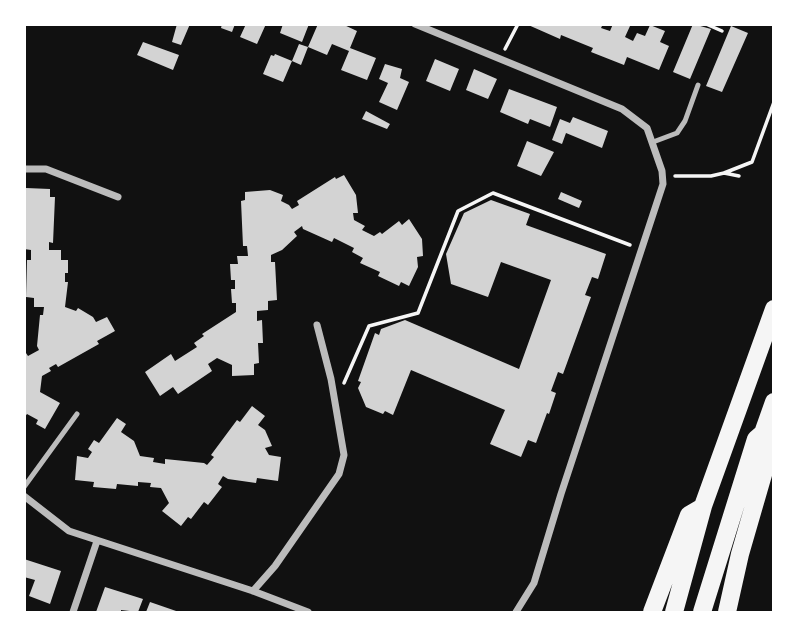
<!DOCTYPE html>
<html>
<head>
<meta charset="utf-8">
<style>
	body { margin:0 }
	#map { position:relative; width:798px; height:637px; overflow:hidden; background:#111; font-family:Ubuntu,sans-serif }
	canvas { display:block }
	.frame { position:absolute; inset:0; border:26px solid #fff; pointer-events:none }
</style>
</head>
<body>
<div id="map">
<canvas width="798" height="637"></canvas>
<div class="frame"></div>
</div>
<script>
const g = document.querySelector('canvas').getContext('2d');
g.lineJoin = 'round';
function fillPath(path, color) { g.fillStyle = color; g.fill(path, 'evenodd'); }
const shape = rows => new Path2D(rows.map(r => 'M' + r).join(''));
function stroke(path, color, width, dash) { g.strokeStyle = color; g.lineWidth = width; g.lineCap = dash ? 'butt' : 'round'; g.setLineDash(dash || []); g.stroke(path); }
fillPath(shape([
	[177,24,190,24,181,45,172,42],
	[222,24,235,24,232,32,221,28],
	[246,24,266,24,257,44,240,37],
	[283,24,309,24,302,42,280,33],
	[318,24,342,24,357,31,350,48,376,58,367,80,341,70,349,51,332,44,327,55,308,47],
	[526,24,603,24,601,28,610,31,613,24,627,24,630,26,625,37,633,41,637,33,645,36,650,25,665,31,660,42,669,46,659,70,627,57,624,65,591,52,593,48,561,35,560,39],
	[693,24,711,29,690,79,673,72],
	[731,26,748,33,722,92,706,86],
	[143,42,179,55,173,70,137,55],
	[299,44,308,47,301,65,292,61],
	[275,54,292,61,283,82,263,74,271,55,274,56],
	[435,59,459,69,450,91,426,81],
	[385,64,402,69,400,78,409,82,397,110,379,102,388,83,379,79],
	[474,69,497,79,488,99,466,90],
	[509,89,557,107,550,127,530,119,528,124,500,112],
	[366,111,390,124,387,129,362,119],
	[573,117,608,131,602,148,566,133,562,144,552,140,560,119,570,123],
	[527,141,554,152,541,176,517,166],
	[344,175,356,195,358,213,353,213,354,220,365,226,362,230,374,236,380,232,382,234,399,221,402,225,409,219,422,239,423,256,417,257,418,267,409,286,401,282,399,286,378,276,380,272,360,263,363,258,352,252,354,248,334,238,332,242,303,229,302,226,294,232,297,236,282,250,271,255,271,262,275,262,277,300,268,301,268,310,257,311,257,321,262,320,263,343,258,343,259,363,254,364,254,375,232,376,232,365,217,358,208,364,212,371,178,394,173,387,160,396,145,372,171,354,175,361,197,347,194,343,204,336,202,334,236,312,236,303,232,303,231,289,235,289,235,280,231,280,230,264,238,264,237,256,248,256,247,246,243,246,241,201,245,200,245,192,270,190,283,195,281,201,289,205,292,209,299,205,297,201,335,177,336,179],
	[26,188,50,189,50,197,55,197,53,243,49,242,49,250,61,250,61,260,68,260,68,273,65,273,65,282,68,282,65,307,76,311,78,308,93,317,96,322,107,317,115,331,97,341,99,344,58,367,56,364,49,368,51,371,42,376,40,392,60,403,45,429,36,424,38,420,27,414,24,418,24,350,28,356,39,350,37,346,40,315,43,315,44,307,34,307,34,298,26,297,27,260,31,260,31,250,24,249,24,189],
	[561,192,582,201,579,208,558,199],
	[491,200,530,214,526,225,606,254,598,279,592,277,585,295,591,297,563,374,558,372,551,391,556,393,549,414,547,413,536,443,528,440,521,457,490,444,505,410,411,370,393,415,385,411,383,414,366,407,358,388,361,382,358,381,375,333,379,335,381,329,405,320,519,369,551,280,501,262,488,297,451,284,446,254,464,213],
	[252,406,265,416,258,425,265,430,272,446,265,448,269,455,281,457,278,481,257,478,256,483,228,479,223,476,218,484,222,487,208,505,204,502,191,519,188,517,181,526,162,511,169,503,161,488,150,487,151,483,138,482,138,486,117,484,116,489,93,487,94,482,75,480,77,456,88,458,92,452,88,449,94,440,99,443,117,418,126,424,121,432,134,441,140,456,154,458,153,462,165,464,165,459,204,463,207,465,214,457,211,455,237,420,240,422],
	[24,559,61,571,50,604,29,596,35,580,24,577],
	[105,587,143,599,138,612,121,610,121,612,96,612],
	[150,602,179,612,146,612]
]), '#d3d3d3');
stroke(shape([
	[706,24,722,31],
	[505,49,518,24],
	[724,173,752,162,774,102],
	[675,176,711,176,724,173,739,176],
	[344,383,369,326,418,313,458,211,493,193,630,245]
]), '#f5f5f5', 3.5);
stroke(shape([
	[653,142,677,133,685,121,698,85],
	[24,487,77,414]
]), '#bcbcbc', 5);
stroke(shape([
	[415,24,622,109,647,128,662,171,663,184,561,494,534,583,516,612],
	[24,169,46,169,118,197],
	[24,496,69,531,253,591,308,612],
	[253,591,275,566,339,474,344,455,331,379,317,325],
	[73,612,97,541]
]), '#bcbcbc', 7);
stroke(shape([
	[652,612,689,515,701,508],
	[674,612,703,506,774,309],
	[702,612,756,439,763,433,774,402],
	[727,612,740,554,771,447,763,433]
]), '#f5f5f5', 18);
</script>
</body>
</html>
